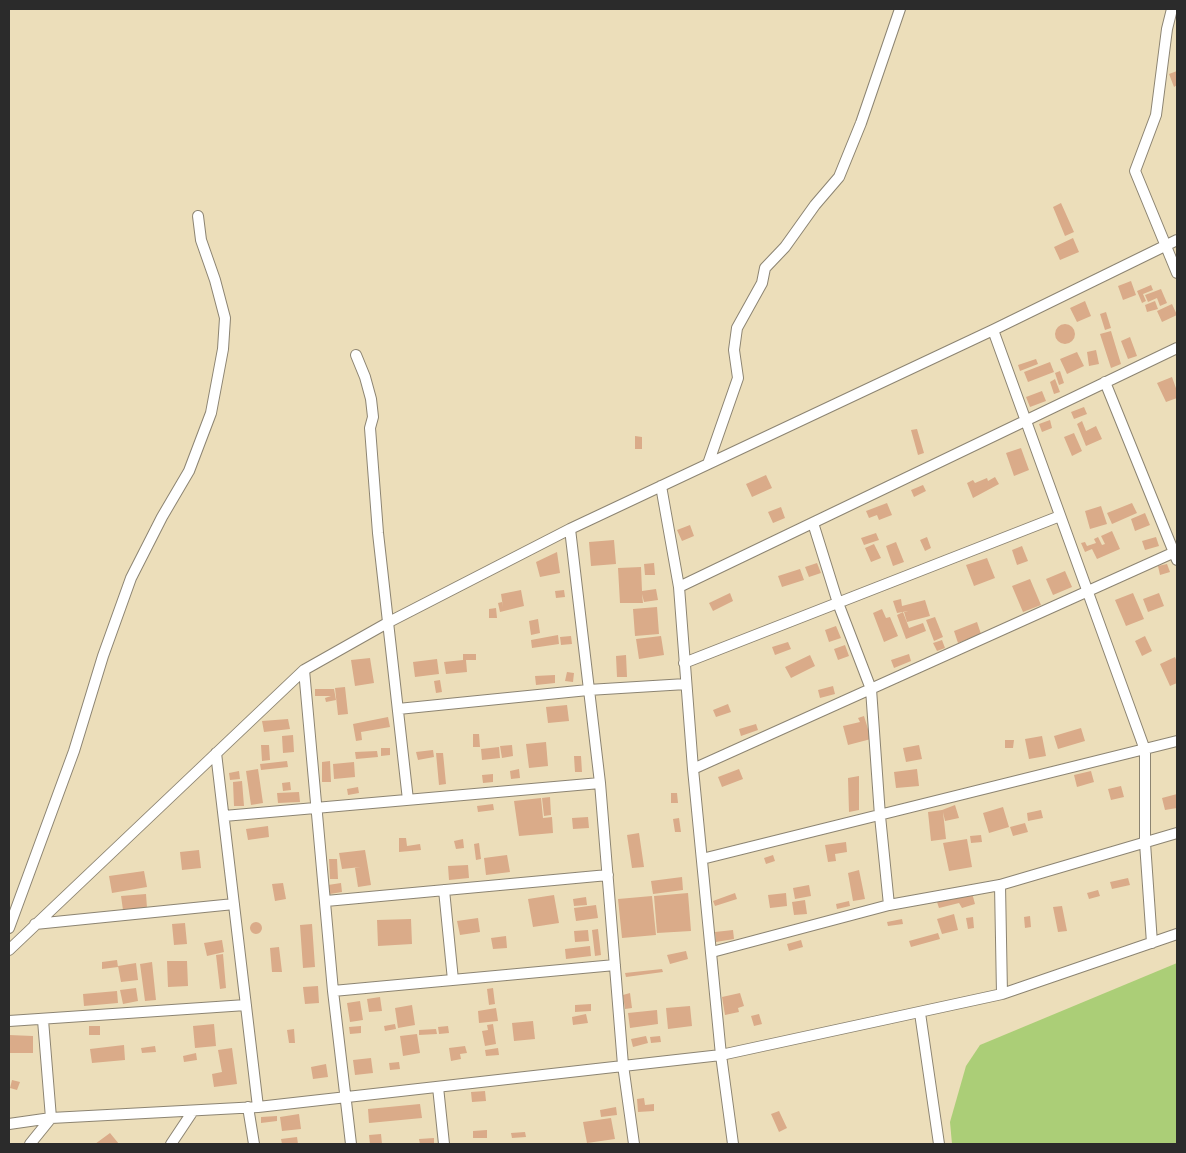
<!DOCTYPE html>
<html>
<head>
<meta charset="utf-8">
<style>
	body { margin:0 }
	#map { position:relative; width:1186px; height:1153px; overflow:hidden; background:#ecdeba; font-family:"Indie Flower",sans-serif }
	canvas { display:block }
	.frame { position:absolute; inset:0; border:10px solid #2b2b2b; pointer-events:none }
</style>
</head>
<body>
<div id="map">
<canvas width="1186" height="1153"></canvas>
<div class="frame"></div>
</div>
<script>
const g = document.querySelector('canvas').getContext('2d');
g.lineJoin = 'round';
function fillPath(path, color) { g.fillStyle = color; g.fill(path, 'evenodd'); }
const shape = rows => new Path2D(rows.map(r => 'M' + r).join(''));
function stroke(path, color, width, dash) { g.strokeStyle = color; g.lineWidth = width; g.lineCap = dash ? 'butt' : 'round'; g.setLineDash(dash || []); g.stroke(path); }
fillPath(shape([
	[1177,963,1177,1144,952,1144,950,1122,966,1066,980,1045]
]), '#abce77');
fillPath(shape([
	[1177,71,1177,85,1174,87,1169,74],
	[1061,203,1074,232,1065,236,1053,207],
	[1073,238,1079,252,1060,260,1054,247],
	[1131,281,1136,295,1123,300,1118,286],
	[1151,285,1153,290,1143,294,1146,301,1142,303,1137,291],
	[1161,289,1167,303,1160,306,1157,298,1148,302,1145,295],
	[1085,301,1091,316,1077,322,1070,308],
	[1155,301,1158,309,1147,312,1145,305],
	[1172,304,1177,315,1162,322,1157,311],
	[1106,312,1111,328,1105,330,1100,314],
	'1055 334a10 10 0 1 1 20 0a10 10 0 1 1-20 0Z',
	[1111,331,1121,364,1111,368,1100,334],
	[1130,337,1137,356,1128,359,1121,341],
	[1096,350,1099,364,1089,366,1087,352],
	[1077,352,1084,366,1067,374,1060,359],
	[1036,359,1038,364,1020,371,1018,365],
	[1050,362,1054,372,1028,382,1024,372],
	[1060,371,1064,383,1059,385,1055,373],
	[1172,377,1177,391,1177,398,1166,402,1157,383],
	[1055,379,1060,392,1054,394,1050,382],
	[1042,391,1046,401,1030,407,1026,397],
	[1084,407,1087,414,1074,419,1071,412],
	[1050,420,1052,428,1042,432,1039,424],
	[1082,421,1086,431,1096,426,1102,439,1086,446,1077,424],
	[917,429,924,453,918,455,911,430],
	[1074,433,1082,451,1072,456,1064,437],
	[635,436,642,437,642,449,635,449],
	[1021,448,1029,470,1014,476,1006,453],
	[766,475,772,488,752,497,746,484],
	[995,477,999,484,973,498,967,483,973,480,975,483,987,478,988,481],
	[923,485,926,491,914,497,911,490],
	[887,503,892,515,879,520,877,515,869,518,866,511],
	[1132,503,1137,513,1112,524,1107,513],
	[1101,506,1107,524,1090,529,1085,511],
	[781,507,785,518,773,523,768,512],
	[1145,513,1150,525,1135,531,1131,519],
	[690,525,694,536,682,541,677,530],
	[1112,531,1120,549,1097,559,1092,549,1085,552,1081,543,1085,542,1087,546,1096,543,1094,539,1098,537,1102,545,1105,544,1101,536],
	[876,533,879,540,864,545,861,538],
	[927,537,931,548,925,551,920,540],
	[1156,537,1159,546,1145,550,1142,541],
	[614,540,616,564,591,566,589,542],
	[896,542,904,562,893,566,886,546],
	[874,544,881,558,871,562,865,548],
	[1022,546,1028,561,1017,565,1012,550],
	[557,552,560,573,540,577,536,562],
	[987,558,995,578,974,586,966,565],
	[654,563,655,575,645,575,644,564],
	[817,563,821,573,809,577,805,567],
	[1167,564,1170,572,1160,575,1158,566],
	[641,567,642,591,656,589,658,600,644,602,642,594,643,603,620,603,618,568],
	[800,569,804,580,782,587,778,576],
	[1065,571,1072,587,1053,595,1046,579],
	[1030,579,1041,605,1023,612,1012,586],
	[521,590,524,606,500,612,498,603,502,602,503,607,501,594],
	[564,590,565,597,556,598,555,591],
	[730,593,733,601,713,611,709,603],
	[1133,593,1144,619,1126,626,1115,600],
	[1159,593,1164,606,1148,612,1143,599],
	[901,599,902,606,925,600,930,616,907,622,904,612,908,611,897,613,893,601],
	[657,607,659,634,635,636,633,609],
	[496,608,497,618,489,618,489,609],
	[882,609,886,618,890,617,898,636,884,642,873,613],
	[903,612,909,628,923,623,926,631,906,639,897,615],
	[935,617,943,637,934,641,926,620],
	[538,619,540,633,531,635,529,621],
	[977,622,981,634,958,643,954,631],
	[836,626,841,638,829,642,825,630],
	[558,635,559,644,532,648,531,640],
	[571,636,572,644,561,645,560,637],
	[661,636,664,655,639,659,636,639],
	[1145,636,1152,651,1142,656,1135,641],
	[942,640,945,648,937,651,933,643],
	[788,642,791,649,775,655,772,647],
	[845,645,849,656,838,660,834,649],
	[463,654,476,654,476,660,466,660,467,672,446,674,444,662,463,660],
	[909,654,911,661,894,668,891,660],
	[626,655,627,677,617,677,616,656],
	[810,655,815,666,791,678,785,667],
	[1175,657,1177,662,1177,683,1170,686,1160,664],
	[370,658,374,683,355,686,351,660],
	[437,659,439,674,415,677,413,662],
	[567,672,574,673,573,682,565,681],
	[555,675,555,683,536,685,535,676],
	[440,680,442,692,436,693,434,681],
	[833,686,835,694,820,698,818,690],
	[345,687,348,714,338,715,335,688],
	[315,689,334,689,336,700,326,702,325,698,331,696,315,696],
	[728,704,731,712,716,717,713,710],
	[567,705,569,721,548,723,546,707],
	[864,716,871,739,848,745,843,726,860,722,858,718],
	[388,717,390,727,361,732,362,740,356,741,353,724],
	[288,719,290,729,264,732,262,721],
	[756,724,758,730,741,736,739,729],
	[1081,728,1085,741,1058,749,1054,736],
	[473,734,479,734,480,747,473,747],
	[293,735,294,752,283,753,282,736],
	[1042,736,1046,756,1029,759,1025,739],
	[1005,740,1014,740,1013,748,1005,748],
	[546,742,548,766,529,768,526,744],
	[261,745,269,745,270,760,262,761],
	[512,745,513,756,502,758,500,746],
	[919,745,922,759,906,762,903,748],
	[499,747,500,758,482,760,481,749],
	[381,748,390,748,390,755,381,756],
	[433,750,434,757,418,760,416,752],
	[377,751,378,757,356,759,355,752],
	[436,753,443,753,446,784,439,785],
	[574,756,581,756,582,772,575,772],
	[287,761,288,767,261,770,260,764],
	[330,761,331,782,322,782,322,762],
	[354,762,355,777,334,779,333,764],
	[258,769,263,803,251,805,246,771],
	[519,769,520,778,511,779,510,771],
	[739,769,743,779,722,787,718,777],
	[917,769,919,786,896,788,894,772],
	[239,771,240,779,230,780,229,773],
	[1091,771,1094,782,1077,787,1074,775],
	[493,774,493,782,483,783,482,775],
	[859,776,859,810,849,812,848,778],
	[242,781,244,806,234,806,233,782],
	[290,782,291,790,283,791,282,783],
	[1121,786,1124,797,1111,800,1108,789],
	[358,787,359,793,348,795,347,789],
	[299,792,300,802,278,803,277,793],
	[671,793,677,793,678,803,671,803],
	[1177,794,1177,808,1165,810,1162,798],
	[550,797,551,815,544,816,542,798],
	[541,798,543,818,552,817,553,833,519,836,514,801],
	[493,804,494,810,478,812,477,806],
	[955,805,959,818,945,821,943,812,946,839,931,841,928,812,942,810],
	[1003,807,1009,827,989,833,983,813],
	[1041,810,1043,818,1028,821,1027,813],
	[588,817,589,828,573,829,572,818],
	[679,818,681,832,675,832,673,819],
	[1025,823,1028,832,1013,836,1010,827],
	[268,826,269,837,248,840,246,829],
	[639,833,644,867,632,868,627,835],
	[981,835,982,842,971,843,970,836],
	[399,838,406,838,407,846,420,844,421,850,399,852],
	[463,839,464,848,456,849,454,841],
	[967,839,972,867,949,871,943,843],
	[846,842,847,852,835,854,836,861,828,862,825,845],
	[479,843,481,859,476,860,474,844],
	[199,850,201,868,182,870,180,852],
	[365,850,371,885,358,887,355,868,361,867,342,869,339,853],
	[507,855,510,872,486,875,484,858],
	[773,855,775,861,766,864,764,858],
	[329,859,337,859,338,879,330,879],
	[468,865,469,878,449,880,448,866],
	[859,870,865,899,853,901,848,873],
	[144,871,147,887,112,893,109,876],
	[682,877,683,890,653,894,651,881],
	[1128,878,1130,885,1112,889,1110,882],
	[283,883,286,899,275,901,272,884],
	[341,883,342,892,330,894,328,885],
	[809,885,811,896,795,899,793,888],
	[1098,890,1100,896,1089,899,1087,893],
	[688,893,691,931,657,933,654,896],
	[735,893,737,899,715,906,713,901],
	[786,893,787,906,770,908,768,895],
	[972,893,975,904,962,908,959,903,939,908,937,902],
	[146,894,147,908,123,910,121,896],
	[554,895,559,923,533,927,528,899],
	[652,896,656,935,622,938,618,899],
	[586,897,587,905,574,906,573,899],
	[805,900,807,914,794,915,792,902],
	[849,901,850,906,837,909,836,904],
	[596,905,598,918,576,921,574,908],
	[1062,906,1067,931,1058,932,1053,907],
	[954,914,958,930,942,934,937,919],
	[1030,916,1031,927,1025,928,1024,917],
	[973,917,974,928,968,929,966,918],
	[478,918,480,932,460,935,457,921],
	[411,919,412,944,378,946,377,920],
	[902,919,903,924,888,926,887,922],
	'250 928a6 6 0 1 1 12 0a6 6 0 1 1-12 0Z',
	[185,923,187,944,174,945,172,924],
	[312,924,315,967,303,968,300,925],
	[598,929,601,955,595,956,592,930],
	[588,930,589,941,575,942,574,931],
	[733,930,734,939,716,942,715,932],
	[938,933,940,939,911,947,909,941],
	[506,936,507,948,493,949,491,938],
	[222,940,224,952,207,956,204,943],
	[801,940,803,947,789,951,787,944],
	[590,946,591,956,566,959,565,949],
	[279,947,282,972,272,972,270,948],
	[686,951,688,959,670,964,667,955],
	[223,954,226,988,220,989,216,955],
	[117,960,118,967,102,969,102,962],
	[167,961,187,961,188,986,168,987],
	[152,962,156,1000,145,1001,140,964],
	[136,963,138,980,121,982,118,966],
	[662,969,663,972,626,977,625,973],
	[318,986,319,1003,305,1004,303,987],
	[136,988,138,1001,123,1004,120,990],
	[493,988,495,1004,489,1005,487,989],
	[117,991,118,1003,84,1006,83,994],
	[630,993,632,1008,625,1009,623,995],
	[740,993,744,1006,738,1008,739,1012,725,1015,722,997],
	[380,997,382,1011,369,1012,367,999],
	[360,1001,363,1020,350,1022,347,1003],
	[591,1004,591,1011,575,1012,575,1005],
	[412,1005,415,1025,398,1028,395,1008],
	[690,1006,692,1026,668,1029,666,1008],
	[496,1008,498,1021,479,1023,478,1011],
	[657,1010,658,1024,630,1028,628,1013],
	[586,1014,588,1023,573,1025,572,1017],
	[759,1014,762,1024,754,1026,751,1016],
	[533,1021,535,1039,514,1041,512,1023],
	[214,1024,216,1046,195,1048,193,1026],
	[395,1024,396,1029,385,1031,384,1026],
	[493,1024,496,1044,485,1046,482,1031,488,1030,487,1025],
	[89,1026,100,1026,100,1035,89,1035],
	[361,1026,361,1033,350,1034,349,1027],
	[448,1026,449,1033,439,1034,438,1027],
	[294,1029,295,1043,289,1043,287,1030],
	[436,1029,437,1034,419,1035,419,1030],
	[417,1034,420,1053,403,1056,400,1036],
	[9,1035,33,1036,33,1053,9,1053],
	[646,1036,648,1043,633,1047,631,1039],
	[660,1036,661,1042,651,1043,650,1037],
	[124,1045,125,1060,92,1063,90,1049],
	[155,1046,156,1052,142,1053,141,1048],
	[465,1046,467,1053,460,1054,461,1059,451,1061,449,1048],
	[232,1048,237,1084,214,1087,212,1074,222,1072,218,1050],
	[498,1048,499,1055,486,1056,485,1050],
	[196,1053,197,1060,184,1062,183,1056],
	[371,1058,373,1073,355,1075,353,1060],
	[399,1062,400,1069,390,1070,389,1063],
	[326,1064,328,1077,313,1079,311,1067],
	[12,1080,20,1082,17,1090,10,1088],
	[485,1091,486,1101,472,1102,471,1092],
	[644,1098,645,1105,654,1104,654,1111,638,1112,637,1099],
	[420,1104,422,1118,369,1123,368,1109],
	[616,1107,617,1115,601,1117,600,1110],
	[779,1111,787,1128,779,1132,771,1114],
	[299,1114,301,1129,282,1131,280,1117],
	[277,1116,277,1121,261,1123,261,1117],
	[611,1118,615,1139,587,1143,583,1122],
	[487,1130,487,1138,473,1138,473,1131],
	[525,1132,526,1137,512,1138,511,1133],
	[110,1133,119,1144,95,1144],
	[381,1134,382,1144,370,1144,369,1135],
	[297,1137,298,1144,282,1144,281,1139],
	[434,1138,434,1144,420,1144,419,1139]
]), '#daab89');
const street = shape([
	[1172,9,1167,29,1156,115,1135,171,1177,273],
	[993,330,1145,750,1145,843,1152,943],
	[356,355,365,377,371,399,373,417,370,428,378,533,408,800],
	[1105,382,1177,560],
	[708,464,738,378,734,350,737,328,762,283,765,268,785,247,815,205,839,177,861,123,900,9],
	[661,486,679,587,693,769,721,1055,733,1144],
	[813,523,838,603,871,689,880,816,889,905],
	[570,529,600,783,623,1065,634,1144],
	[679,587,1177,348],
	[684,663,1060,516],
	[304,670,333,991,351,1144],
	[398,709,588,690,686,684],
	[216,753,258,1107],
	[693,769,1177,551],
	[224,816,600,783],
	[702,859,1177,741],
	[1000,885,1002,994],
	[444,890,453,980],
	[326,901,608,875],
	[35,924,234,904],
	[9,928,74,751,103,656,131,578,162,517,189,471,211,413,223,349,225,318,215,280,201,240,198,216],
	[9,950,304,670,389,622,570,529,993,330,1177,240],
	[712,952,889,905,1000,885,1177,833],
	[333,991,615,965],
	[920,1013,939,1144],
	[9,1021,246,1005],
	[438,1087,444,1144],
	[248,1107,254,1144],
	[9,1124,51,1118,258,1107,721,1055,1002,994,1177,934],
	[30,1144,51,1118,43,1020],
	[171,1144,193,1111]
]);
stroke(street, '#8c8472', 12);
stroke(street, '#fff', 10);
</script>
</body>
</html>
